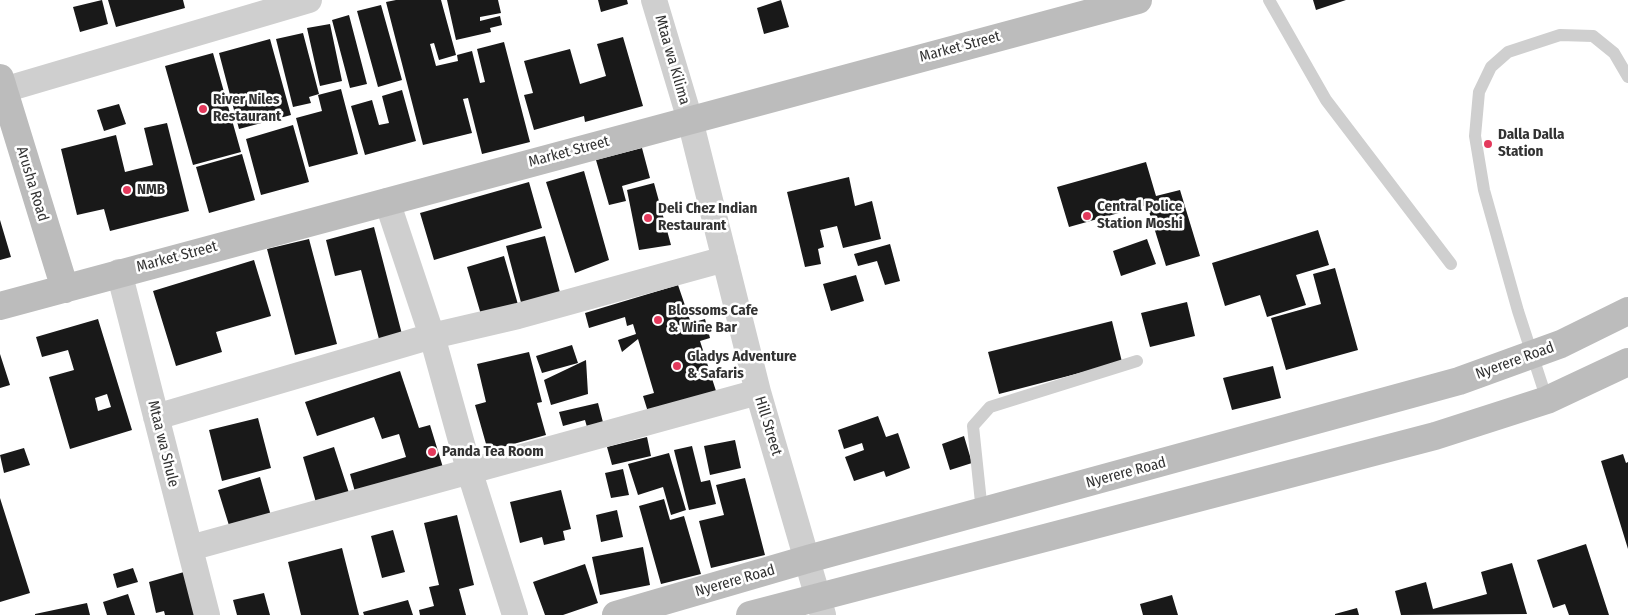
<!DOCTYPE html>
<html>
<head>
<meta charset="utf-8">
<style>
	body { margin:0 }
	canvas { display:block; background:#fff }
</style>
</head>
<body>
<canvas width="1628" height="615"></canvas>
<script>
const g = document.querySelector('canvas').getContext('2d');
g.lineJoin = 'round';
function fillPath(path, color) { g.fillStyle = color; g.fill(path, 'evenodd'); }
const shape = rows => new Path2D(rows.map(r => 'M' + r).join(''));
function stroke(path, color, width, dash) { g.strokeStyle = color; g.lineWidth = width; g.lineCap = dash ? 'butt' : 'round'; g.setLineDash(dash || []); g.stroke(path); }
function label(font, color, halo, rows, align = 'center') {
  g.font = font + ' "Fira Sans Condensed",sans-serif'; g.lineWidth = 5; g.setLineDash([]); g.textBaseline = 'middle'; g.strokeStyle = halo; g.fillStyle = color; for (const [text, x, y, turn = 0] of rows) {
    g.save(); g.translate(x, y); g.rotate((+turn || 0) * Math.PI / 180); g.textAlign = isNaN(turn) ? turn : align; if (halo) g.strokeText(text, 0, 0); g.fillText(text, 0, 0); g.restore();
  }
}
fillPath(shape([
	[102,0,108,24,80,32,73,7],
	[108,0,183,0,185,8,116,27],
	[396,0,441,0,456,55,439,60,434,43,430,44,436,66,458,61,457,55,472,51,480,83,485,82,477,49,504,42,530,142,482,154,468,98,463,99,472,133,423,145,386,2],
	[447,0,498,0,501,13,480,17,480,21,500,16,502,25,490,28,491,32,456,40],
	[598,0,627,0,628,4,601,12],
	[781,0,789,27,764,34,757,8],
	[1313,0,1346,0,1316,10],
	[381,5,402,80,378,87,357,11],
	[349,15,367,84,350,88,332,20],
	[330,24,342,81,320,86,307,28],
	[303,33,319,94,309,97,311,103,293,107,276,39],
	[623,37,643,106,585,122,584,116,534,130,524,95,533,93,524,61,570,49,580,84,606,76,597,44],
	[270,39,291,115,239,129,219,53],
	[213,53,241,152,193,165,165,66],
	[341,89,358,154,309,167,296,118,322,111,318,95],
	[402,90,416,141,365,155,351,106,372,100,379,125,389,123,382,96],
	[119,104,126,124,104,131,97,110],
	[167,123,189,211,110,231,104,209,77,215,61,149,116,135,125,172,153,165,144,128],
	[293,125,309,182,261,195,246,139],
	[642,148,650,178,622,186,626,201,609,205,596,160],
	[242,154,255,200,209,213,196,167],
	[1146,162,1156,196,1180,190,1200,256,1166,266,1147,205,1069,227,1057,187],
	[584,171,609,260,575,273,546,182],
	[849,177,855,206,872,201,881,239,843,248,837,226,820,230,824,247,818,249,821,264,805,267,787,192],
	[529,182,542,228,434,260,420,213],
	[654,183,671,245,639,250,627,190],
	[0,220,11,257,0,260],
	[374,227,403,338,380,343,361,270,335,276,326,240],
	[1318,230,1329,265,1296,275,1306,305,1267,317,1260,295,1225,306,1212,263],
	[545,236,562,300,523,310,506,246],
	[309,239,337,344,295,355,267,249],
	[1147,239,1156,264,1121,276,1113,251],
	[890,244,900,281,885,285,877,261,858,266,854,254],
	[504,256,519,308,482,318,467,267],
	[254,260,271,316,216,332,222,352,176,366,153,291],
	[1335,268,1358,350,1286,370,1271,318,1321,304,1313,274],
	[856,275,864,301,831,311,823,284],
	[678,285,691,323,705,319,710,338,700,341,716,391,648,412,643,396,654,393,638,339,622,352,618,340,636,334,633,324,627,326,625,317,589,328,585,313],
	[1187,302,1195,336,1150,347,1141,313],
	[98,319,132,430,70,449,49,377,74,370,68,350,42,357,36,337],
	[107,394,111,407,98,411,95,398],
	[1112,321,1122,362,999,394,988,352],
	[572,345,578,363,542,373,536,356],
	[529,352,542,402,537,403,546,435,488,451,475,405,486,402,477,364],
	[0,354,10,385,0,388],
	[586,360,588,394,551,405,544,380],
	[1273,366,1281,398,1232,410,1223,378],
	[400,371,419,428,430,425,445,474,357,499,350,474,406,457,399,434,382,439,374,417,317,436,305,402],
	[598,403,605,430,589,434,585,420,563,426,559,412],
	[878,416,886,437,898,433,910,468,886,477,884,471,854,481,845,457,864,450,862,443,844,449,838,430],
	[258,418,271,468,222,481,209,430],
	[964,436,972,463,950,470,942,444],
	[647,437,651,456,612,465,607,447],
	[735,440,741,468,710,475,704,446],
	[692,446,701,482,710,480,716,504,689,510,674,450],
	[334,447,350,496,317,506,303,457],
	[24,448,30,465,4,473,0,455],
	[669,453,686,510,671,515,663,487,638,495,628,464],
	[1623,454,1626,463,1628,462,1628,549,1601,461],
	[623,469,629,495,611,498,605,473],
	[260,477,273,523,232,535,218,490],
	[745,478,765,555,711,568,699,521,724,515,716,485],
	[561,490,571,529,563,531,565,540,544,545,542,537,520,543,510,502],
	[0,498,30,593,0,602],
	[664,499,670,520,684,516,701,574,661,584,639,506],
	[617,510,623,537,601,542,596,515],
	[457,515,474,585,459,589,466,615,420,615,419,610,434,606,429,587,439,585,424,523],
	[393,530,405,572,382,578,371,536],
	[1586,544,1609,615,1569,615,1565,604,1553,608,1537,560],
	[643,547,650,585,600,595,592,557],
	[342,548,359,615,301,615,288,562],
	[1512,563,1527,614,1401,615,1395,591,1426,582,1433,609,1487,594,1481,572],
	[585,564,598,603,563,615,545,615,533,582],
	[133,568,138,582,117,588,113,574],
	[191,570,203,615,165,615,164,611,156,613,149,582],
	[264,593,270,615,237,615,233,600],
	[128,594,135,615,107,615,103,602],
	[1172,595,1178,615,1143,615,1140,604],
	[408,600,413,615,364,615,363,612],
	[87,603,90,615,35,615,35,614],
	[1357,608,1359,615,1335,615,1335,614]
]), '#191919');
stroke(shape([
	[1269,0,1326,100,1451,264],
	[1547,400,1518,311,1484,190,1475,136,1479,92,1491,67,1508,52,1560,35,1593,36,1614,53,1628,77],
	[982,512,973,426,990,407,1137,361]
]), '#cfcfcf', 12);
stroke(shape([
	[654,0,690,120,758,392,823,615],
	[0,91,309,0],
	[387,201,432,336,470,473,515,615],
	[119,272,207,615],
	[156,417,432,336,518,316,725,259],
	[190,548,758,392]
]), '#cfcfcf', 26);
stroke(shape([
	[0,78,65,289],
	[0,306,1138,0],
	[616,615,808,559,1459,381,1561,344,1628,311],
	[750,615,1435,436,1547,400,1628,362]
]), '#bcbcbc', 28);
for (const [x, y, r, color] of [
	[203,109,5,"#e4395c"],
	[1488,144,5,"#e4395c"],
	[127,190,5,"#e4395c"],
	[1087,216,5,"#e4395c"],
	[648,218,5,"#e4395c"],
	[658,320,5,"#e4395c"],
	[677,366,5,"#e4395c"],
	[432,452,5,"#e4395c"]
]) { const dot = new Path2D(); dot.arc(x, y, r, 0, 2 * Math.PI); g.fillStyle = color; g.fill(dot); stroke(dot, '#fff', 2); }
label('15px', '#323232', '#fff', [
	["Market Street",960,47,-15],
	["Mtaa wa Kilima",672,60,74],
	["Market Street",569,152,-15],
	["Arusha Road",32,184,73],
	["Market Street",177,257,-15],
	["Nyerere Road",1515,361,-20],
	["Hill Street",768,426,73],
	["Mtaa wa Shule",163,444,76],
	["Nyerere Road",1126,473,-15],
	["Nyerere Road",735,581,-16]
]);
label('bold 15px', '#323232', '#fff', [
	["River Niles",213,100],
	["Restaurant",213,117],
	["Dalla Dalla",1498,135],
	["Station",1498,152],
	["NMB",137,190],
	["Central Police",1097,207],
	["Station Moshi",1097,224],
	["Deli Chez Indian",658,209],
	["Restaurant",658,226],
	["Blossoms Cafe",668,311],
	["& Wine Bar",668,328],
	["Gladys Adventure",687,357],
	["& Safaris",687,374],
	["Panda Tea Room",442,452]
], 'left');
</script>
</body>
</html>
